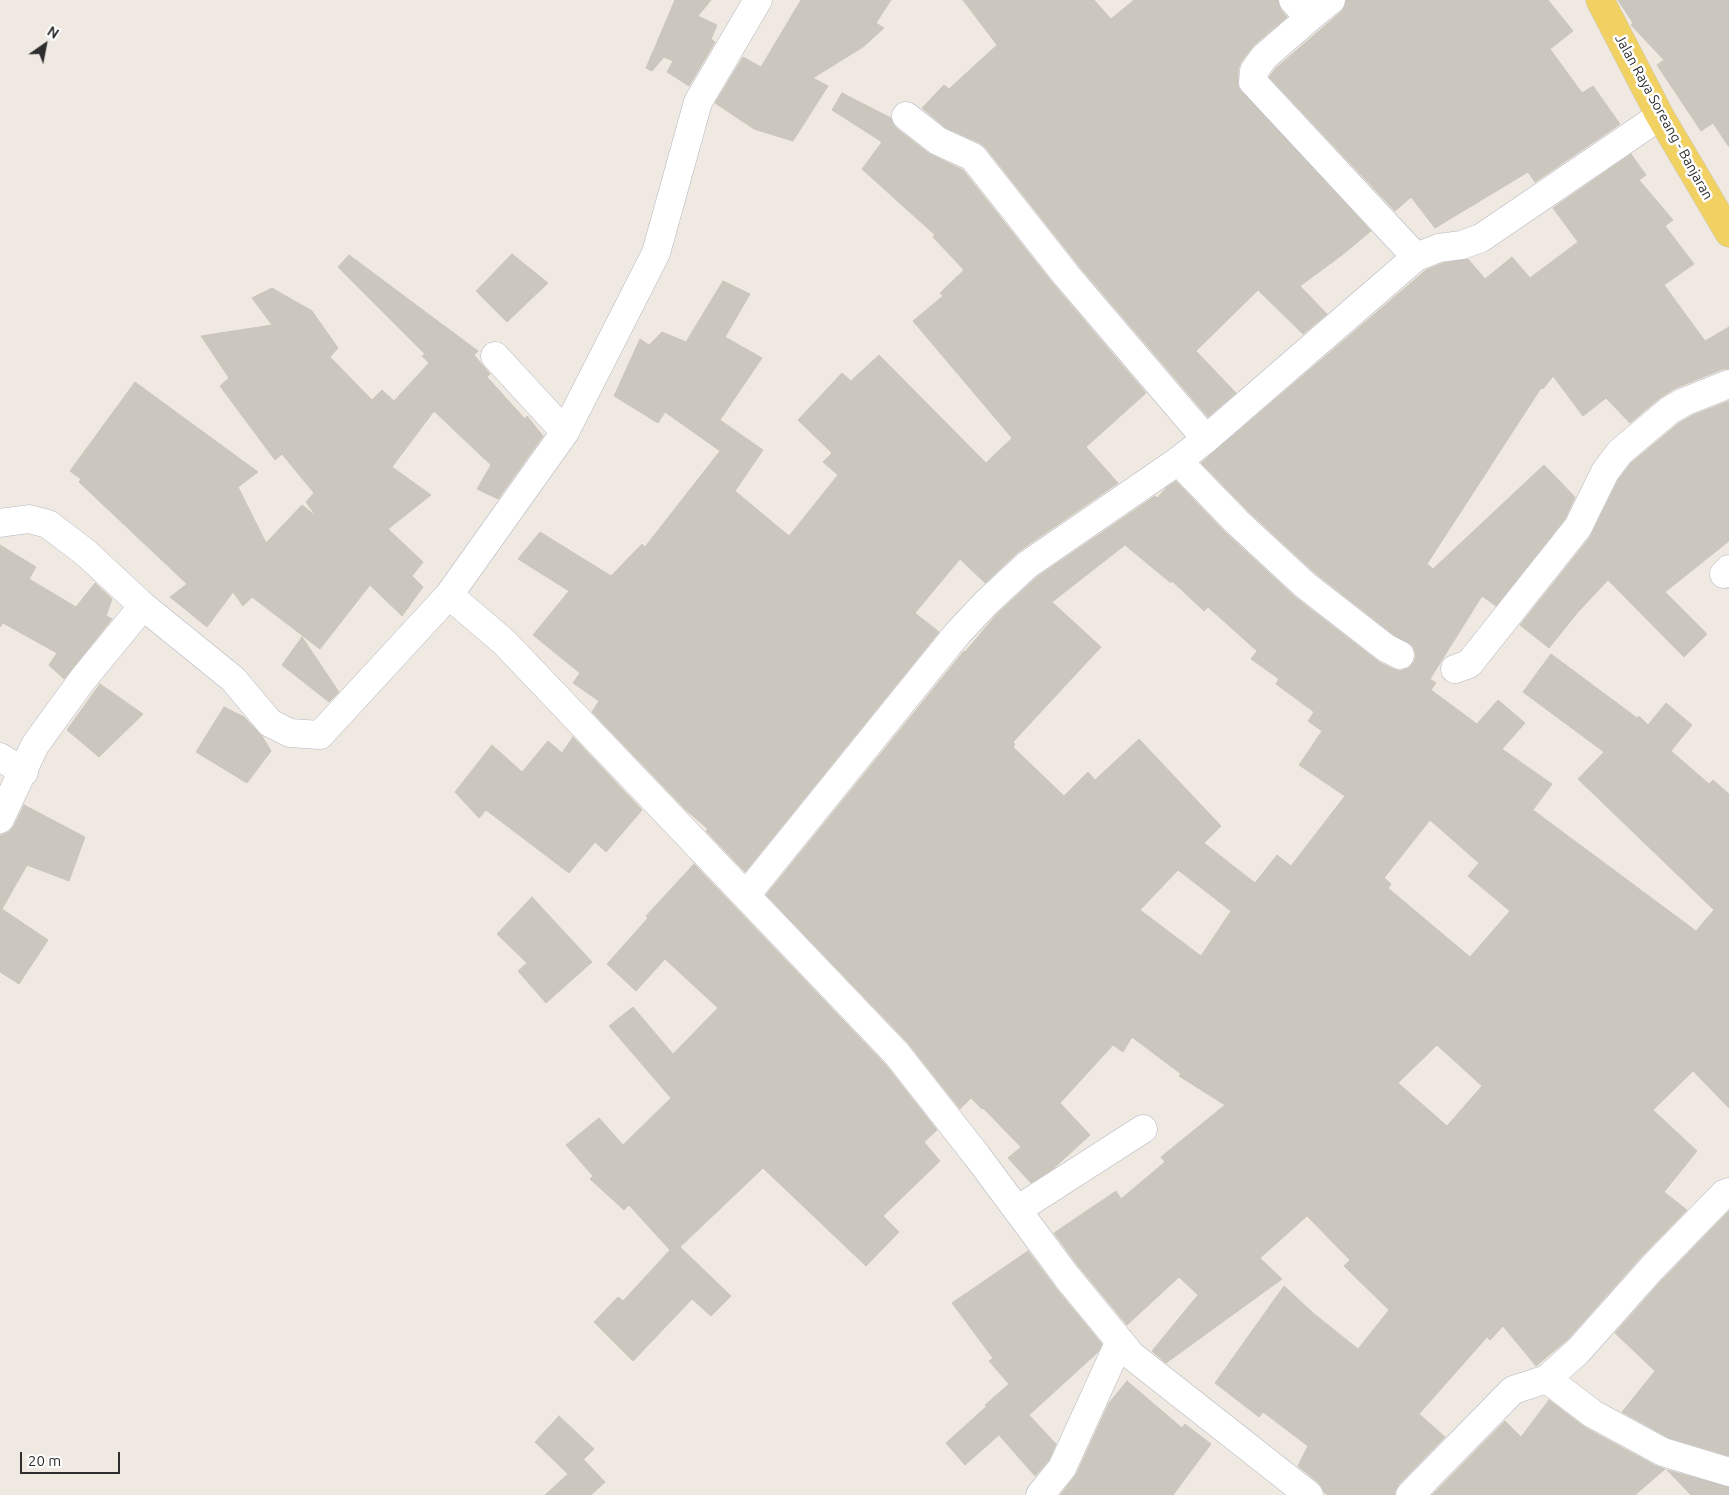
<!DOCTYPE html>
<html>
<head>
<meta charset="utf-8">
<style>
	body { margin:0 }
	#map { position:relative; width:1729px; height:1495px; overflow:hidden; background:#efe9e1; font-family:Ubuntu,sans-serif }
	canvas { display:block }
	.north { position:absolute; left:20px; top:20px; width:50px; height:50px; -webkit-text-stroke:4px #fff; paint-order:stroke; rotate:33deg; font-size:14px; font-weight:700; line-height:20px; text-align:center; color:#2e2e2e }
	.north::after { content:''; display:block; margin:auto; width:18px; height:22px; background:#2e2e2e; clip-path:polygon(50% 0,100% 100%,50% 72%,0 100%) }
	.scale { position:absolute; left:20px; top:1452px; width:100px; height:22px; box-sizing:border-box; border:2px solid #2e2e2e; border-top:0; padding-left:6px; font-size:15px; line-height:18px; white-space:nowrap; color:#2e2e2e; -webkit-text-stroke:4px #fff; paint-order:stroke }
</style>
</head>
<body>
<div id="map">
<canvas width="1729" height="1495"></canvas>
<div class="north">N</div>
<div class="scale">20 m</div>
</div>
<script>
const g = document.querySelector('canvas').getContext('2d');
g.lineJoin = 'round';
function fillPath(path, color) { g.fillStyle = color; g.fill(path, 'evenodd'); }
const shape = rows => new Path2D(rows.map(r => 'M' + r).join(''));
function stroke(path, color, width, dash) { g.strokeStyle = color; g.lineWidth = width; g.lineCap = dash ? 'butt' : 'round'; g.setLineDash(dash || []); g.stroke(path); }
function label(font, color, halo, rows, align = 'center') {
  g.font = font + ' Ubuntu,sans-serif'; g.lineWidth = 5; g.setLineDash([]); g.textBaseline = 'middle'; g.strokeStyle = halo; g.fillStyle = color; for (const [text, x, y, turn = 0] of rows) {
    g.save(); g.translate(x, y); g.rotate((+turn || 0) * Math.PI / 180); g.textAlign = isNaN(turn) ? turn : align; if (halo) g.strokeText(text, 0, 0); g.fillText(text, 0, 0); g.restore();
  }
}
const building = shape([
	[675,0,711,0,698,16,717,25,711,39,715,42,689,86,667,72,673,61,664,57,652,71,646,68,675,0],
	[801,0,891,0,876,23,884,28,863,47,813,78,828,86,793,141,754,129,715,103,743,57,761,67,801,0],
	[963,0,1094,0,1111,19,1134,0,1278,0,1281,10,1287,17,1254,45,1241,62,1238,70,1238,87,1371,231,1342,255,1300,286,1327,314,1303,334,1258,290,1196,351,1236,393,1208,417,1079,266,985,147,980,143,946,128,922,108,944,85,949,89,997,45,963,0],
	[1346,0,1548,0,1573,31,1550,49,1582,93,1593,86,1620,124,1535,182,1528,172,1435,228,1411,197,1395,211,1269,77,1276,68,1341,12,1345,6,1346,0],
	[1618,0,1729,0,1729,147,1713,123,1701,131,1657,65,1664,60,1631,25,1633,23,1618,0],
	[842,93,891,118,896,128,928,153,963,170,1055,286,1146,393,1086,447,1118,483,1018,552,985,583,960,559,915,613,939,632,745,872,706,831,708,829,686,810,592,712,599,701,573,683,580,673,533,635,569,591,518,559,540,532,611,576,642,544,645,547,720,451,665,412,658,423,614,396,640,339,649,345,662,332,686,342,723,281,750,294,725,337,762,358,720,420,763,450,735,491,789,536,838,475,823,462,832,453,798,420,842,373,851,381,879,355,986,463,1012,438,913,321,943,296,940,293,964,270,933,237,935,235,862,169,882,142,832,110,842,93],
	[1631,154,1646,175,1639,180,1673,220,1665,226,1694,264,1664,285,1705,341,1729,327,1729,369,1723,369,1676,388,1660,398,1630,423,1606,398,1583,416,1553,376,1543,389,1541,388,1427,564,1433,569,1544,465,1575,497,1565,519,1496,606,1482,596,1430,679,1436,683,1431,690,1477,724,1498,700,1525,723,1502,749,1552,784,1533,810,1696,931,1714,910,1578,779,1604,752,1523,692,1551,654,1637,718,1639,716,1648,725,1666,703,1692,725,1671,751,1709,784,1713,780,1729,794,1729,1108,1693,1071,1653,1110,1697,1151,1664,1192,1687,1210,1640,1258,1567,1340,1536,1366,1503,1326,1490,1340,1487,1337,1419,1414,1445,1437,1399,1484,1395,1491,1395,1495,1328,1495,1324,1492,1319,1483,1298,1466,1308,1446,1263,1412,1259,1417,1215,1383,1284,1286,1313,1313,1358,1349,1389,1310,1344,1266,1350,1260,1307,1216,1260,1258,1282,1279,1166,1363,1152,1351,1198,1295,1179,1277,1127,1325,1079,1267,1054,1233,1116,1191,1121,1199,1165,1162,1161,1157,1225,1105,1179,1076,1181,1074,1132,1037,1123,1052,1113,1045,1060,1103,1090,1135,1053,1169,1031,1183,1008,1158,1021,1147,983,1108,982,1109,971,1098,960,1109,908,1043,766,895,964,651,965,652,997,614,1037,577,1155,496,1157,498,1167,487,1176,481,1226,533,1295,597,1379,662,1393,669,1400,671,1409,668,1414,662,1416,655,1413,646,1394,635,1315,573,1248,511,1201,463,1426,270,1443,263,1468,259,1485,279,1512,257,1530,278,1578,242,1553,208,1631,154],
	[1125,545,1171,583,1172,581,1204,611,1208,607,1257,651,1251,659,1279,679,1276,684,1314,712,1308,721,1322,731,1299,765,1345,796,1291,866,1277,855,1255,883,1204,843,1221,826,1139,739,1095,780,1088,772,1064,796,1013,747,1015,744,1013,742,1101,647,1052,602,1125,545],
	[1430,820,1479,863,1468,876,1510,911,1470,957,1388,888,1391,884,1384,878,1430,820],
	[1178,870,1231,911,1201,956,1140,910,1178,870],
	[1437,1045,1482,1086,1447,1126,1398,1083,1437,1045],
	[512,254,548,283,507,322,476,291,512,254],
	[349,255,478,351,474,355,490,374,487,377,525,419,527,416,543,436,498,499,477,489,491,465,434,411,392,467,431,495,388,529,423,562,412,576,423,587,402,616,370,585,320,649,252,597,243,606,233,592,207,627,170,597,187,584,79,482,81,479,70,471,135,382,258,472,238,487,266,543,302,505,316,516,306,502,314,493,282,454,275,460,220,386,229,378,201,336,272,325,252,298,272,288,312,311,338,348,330,357,372,400,382,390,394,401,429,363,422,356,425,354,338,267,349,255],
	[1729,401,1729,541,1665,592,1707,634,1684,657,1608,580,1578,612,1549,648,1520,625,1590,537,1618,480,1631,463,1679,423,1691,416,1729,401],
	[0,545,36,567,29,579,76,607,95,583,112,599,106,616,112,619,64,679,49,665,57,653,3,623,0,627,0,545],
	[302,637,339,692,329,702,282,665,302,637],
	[100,684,143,714,99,757,67,730,100,684],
	[224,707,244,717,262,736,271,751,247,783,196,752,224,707],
	[573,737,642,810,606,852,595,842,569,873,486,810,479,818,455,792,492,745,522,772,548,741,562,753,573,737],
	[24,805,85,837,69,881,27,865,2,909,48,940,19,984,0,972,0,837,1,835,9,832,14,826,24,805],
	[694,864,885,1064,937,1130,924,1142,940,1161,883,1216,899,1232,866,1266,763,1168,680,1247,731,1296,711,1316,692,1299,633,1361,594,1322,618,1297,623,1301,670,1250,629,1205,624,1210,590,1179,593,1176,566,1145,599,1118,623,1145,671,1098,609,1026,633,1007,673,1054,718,1008,665,959,636,991,607,964,648,918,646,916,694,864],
	[532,897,592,962,546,1003,518,971,527,963,497,934,532,897],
	[1729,1211,1729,1456,1669,1438,1622,1412,1655,1371,1615,1333,1663,1279,1729,1211],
	[1028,1251,1055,1287,1102,1344,1098,1352,1029,1415,1056,1444,1049,1460,1035,1476,999,1435,965,1465,946,1443,987,1406,985,1405,1009,1384,989,1361,993,1358,952,1303,1028,1251],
	[1127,1381,1182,1428,1185,1424,1211,1444,1173,1495,1060,1495,1076,1475,1109,1403,1127,1381],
	[1549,1400,1586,1428,1656,1466,1665,1469,1635,1495,1432,1495,1505,1421,1521,1437,1549,1400],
	[559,1416,594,1449,582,1461,584,1460,605,1482,591,1495,545,1495,568,1474,535,1442,559,1416],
	[1667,1470,1729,1487,1729,1495,1691,1495,1667,1470]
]);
fillPath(building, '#cbc7bf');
stroke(building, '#cbc5ba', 1);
const minor = shape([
	[1293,0,1309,18,1264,57,1254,71,1253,82,1416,257],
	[1309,18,1331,0],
	[906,116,938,141,973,157,1067,276,1206,439],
	[495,356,565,432],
	[1178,461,1237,522,1305,585,1386,648,1400,655],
	[0,523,29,519,48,524,86,553,143,606,233,679,270,723,290,733,320,735,449,595,565,432,656,253,698,102,758,0],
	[1724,574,1729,569],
	[449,595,504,642,897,1054,977,1156,1067,1277,1131,1355,1309,1495],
	[1455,669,1469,664,1578,527,1605,472,1620,452,1670,410,1684,402,1729,384],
	[0,757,24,772],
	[0,819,35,745,83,679,143,606],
	[746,895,957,634,986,603,1027,565,1178,461,1206,439,1416,257,1439,248,1462,245,1481,238,1660,116],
	[1017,1210,1143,1129],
	[1547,1379,1593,1414,1663,1452,1729,1472],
	[1040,1495,1062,1468,1120,1341],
	[1410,1495,1513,1390,1547,1379,1578,1351,1652,1268,1724,1194,1729,1192]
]);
const major = shape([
	[1600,0,1660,116,1729,233]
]);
stroke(minor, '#b4b7c1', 29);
stroke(major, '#c9c9c9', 29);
stroke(minor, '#fff', 28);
stroke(major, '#f2d163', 28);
label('14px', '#2e2e2e', '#fff', [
	["Jalan Raya Soreang - Banjaran",1664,117,61]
]);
</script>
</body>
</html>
